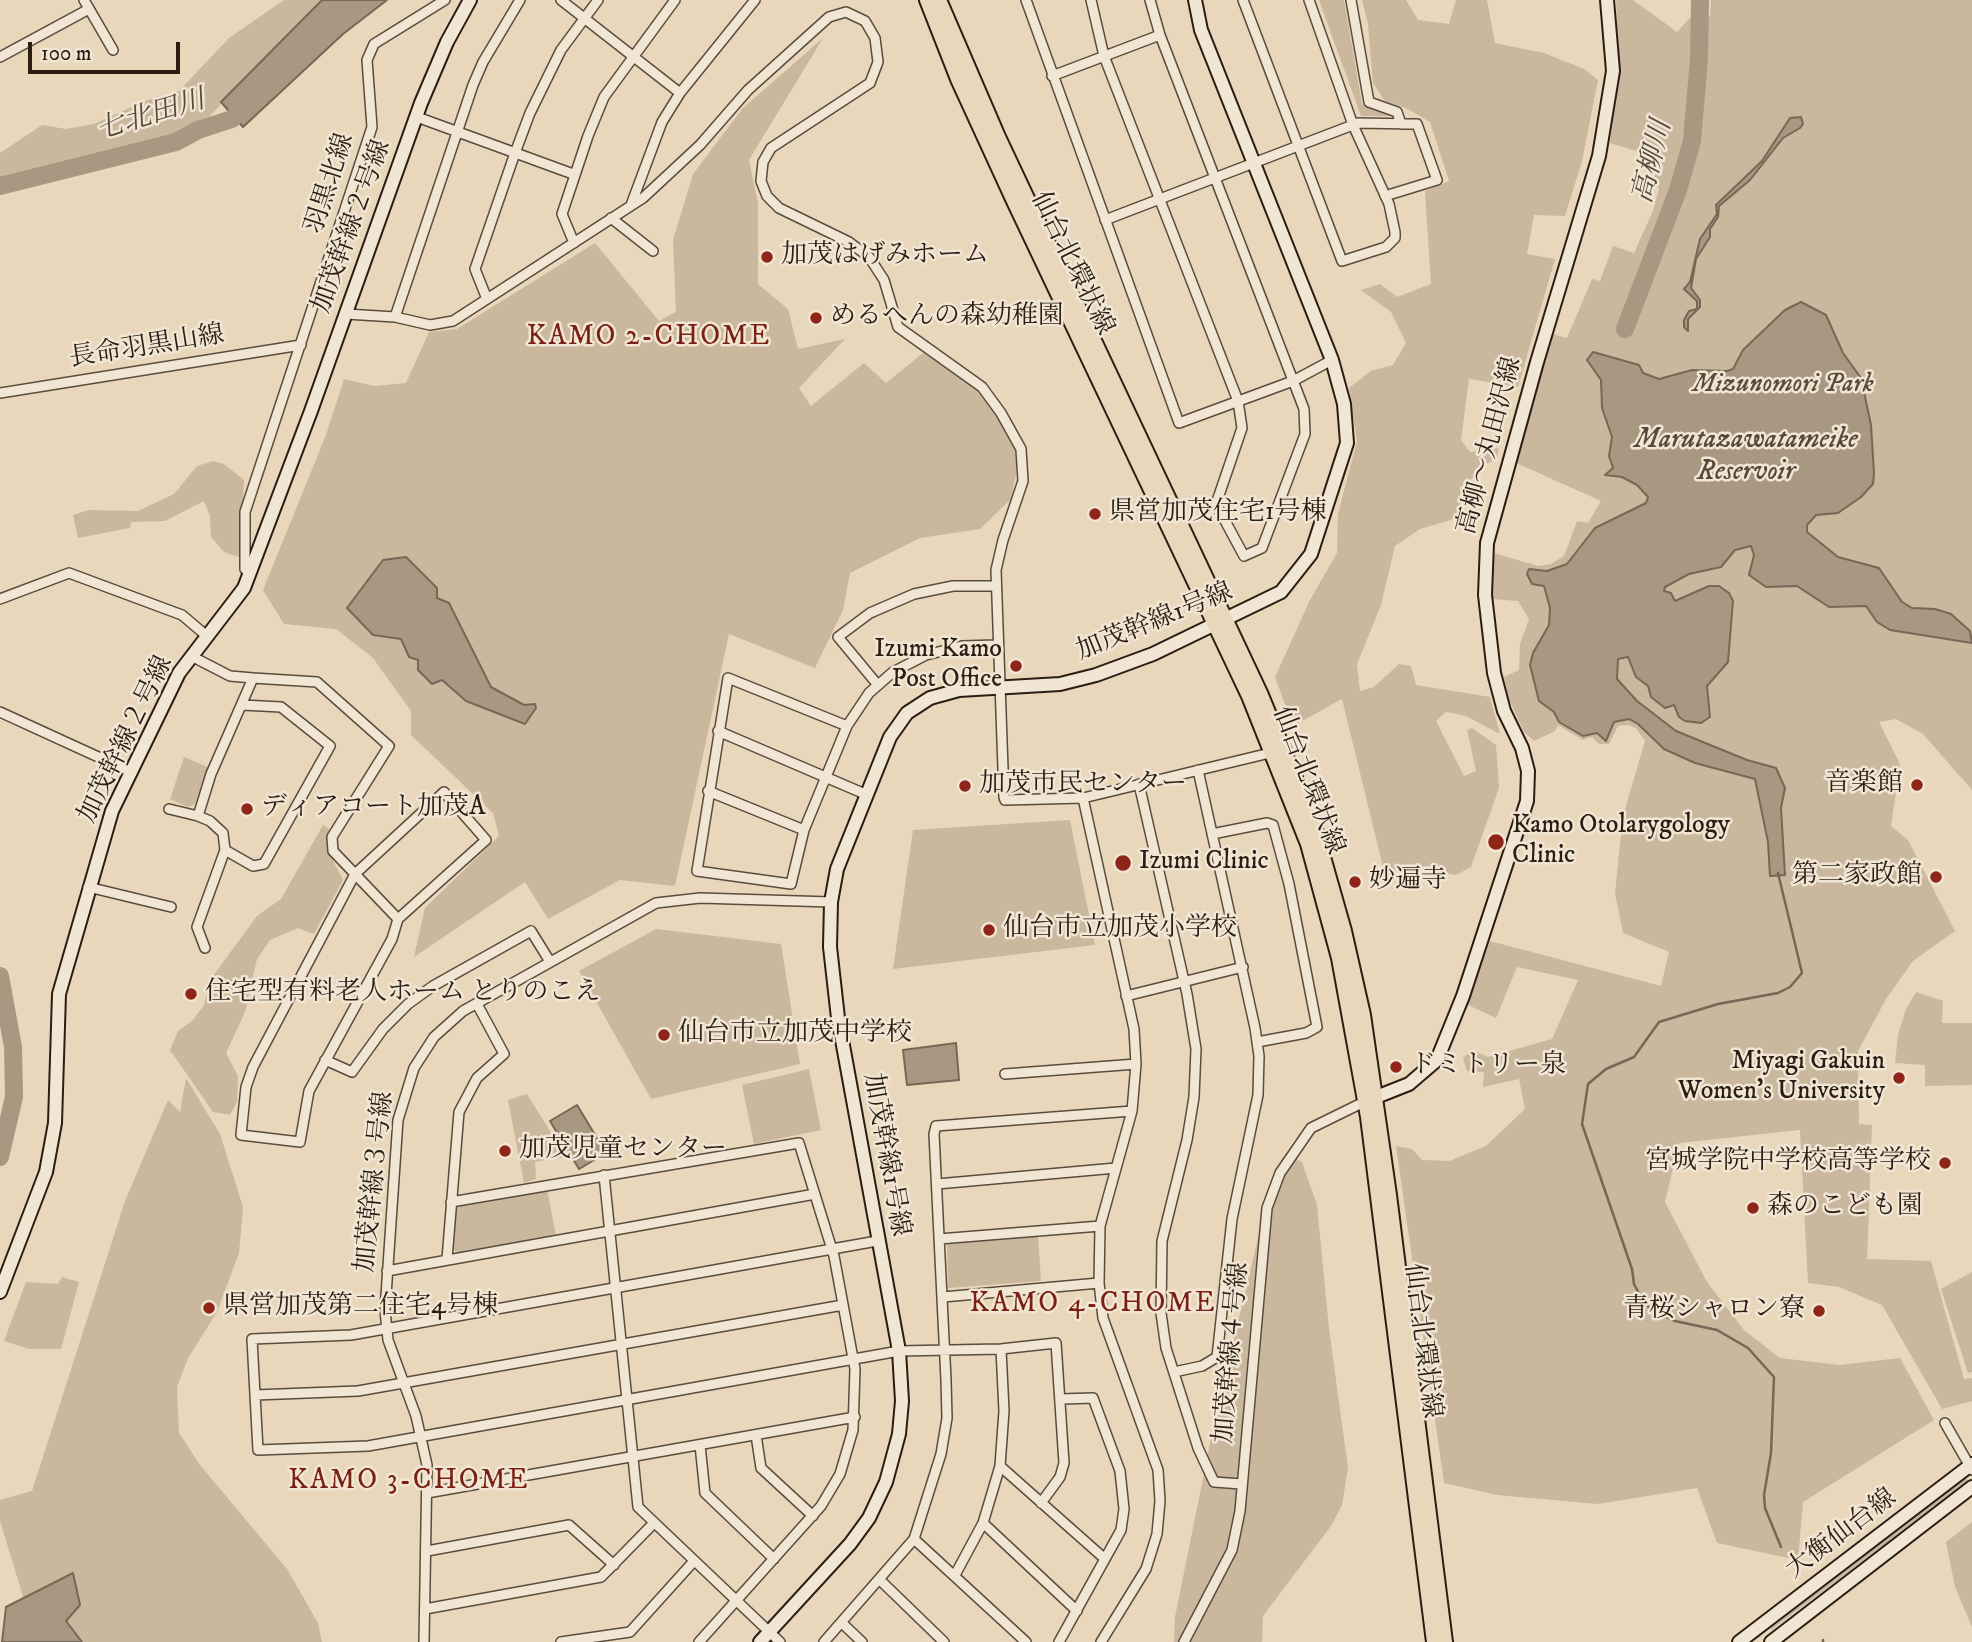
<!DOCTYPE html>
<html>
<head>
<meta charset="utf-8">
<style>
	body { margin:0 }
	#map { position:relative; width:1972px; height:1642px; overflow:hidden; background:#e9d7bb; font-family:"IM FELL DW Pica",serif }
	canvas { display:block }
	.scale { position:absolute; left:28px; top:42px; width:152px; height:32px; box-sizing:border-box; border:4px solid #2b1d13; border-top:0; padding-left:9px; font-size:21px; line-height:24px; white-space:nowrap; color:#2b1d13; -webkit-text-stroke:5px #f1e5d3; paint-order:stroke }
</style>
</head>
<body>
<div id="map">
<canvas width="1972" height="1642"></canvas>
<div class="scale">100 m</div>
</div>
<script>
const g = document.querySelector('canvas').getContext('2d');
g.lineJoin = 'round';
function fillPath(path, color) { g.fillStyle = color; g.fill(path, 'evenodd'); }
const shape = rows => new Path2D(rows.map(r => 'M' + r).join(''));
function stroke(path, color, width, dash) { g.strokeStyle = color; g.lineWidth = width; g.lineCap = dash ? 'butt' : 'round'; g.setLineDash(dash || []); g.stroke(path); }
function label(font, color, halo, rows, align = 'center') {
  g.font = font + ' "IM FELL DW Pica","Noto Serif JP",serif'; g.lineWidth = 5; g.setLineDash([]); g.textBaseline = 'middle'; g.strokeStyle = halo; g.fillStyle = color; for (const [text, x, y, turn = 0] of rows) {
    g.save(); g.translate(x, y); g.rotate((+turn || 0) * Math.PI / 180); g.textAlign = isNaN(turn) ? turn : align; if (halo) g.strokeText(text, 0, 0); g.fillText(text, 0, 0); g.restore();
  }
}
fillPath(shape([
	[284,0,321,0,200,126,167,139,0,182,0,153,42,125,66,129,94,124,145,101,179,91,229,38],
	[1319,0,1344,0,1362,104,1389,112,1389,116,1361,116],
	[1362,0,1406,0,1418,20,1449,24,1456,0,1487,0,1495,43,1544,53,1584,69,1598,80,1582,161,1565,216,1534,215,1527,254,1555,259,1518,387,1469,379,1461,440,1470,452,1499,448,1496,460,1479,466,1478,474,1460,487,1461,517,1420,529,1395,546,1381,605,1357,664,1360,691,1374,687,1399,664,1411,666,1416,685,1490,697,1500,734,1466,716,1446,712,1436,721,1464,776,1476,771,1467,730,1472,728,1496,745,1499,788,1471,867,1456,875,1409,868,1384,871,1342,699,1293,726,1275,677,1310,600,1337,553,1338,514,1357,441,1349,388,1371,371,1393,365,1406,343,1391,312,1361,290,1380,284,1397,297,1431,284,1425,191,1449,181,1430,122,1408,109,1385,101,1373,83,1368,24],
	[1616,0,1633,0,1677,32,1689,19,1710,16,1711,0,1972,0,1972,790,1923,734,1896,719,1879,722,1900,764,1891,826,1908,840,1955,931,1913,961,1886,999,1858,1051,1859,1124,1872,1125,1867,1259,1931,1261,1964,1379,1972,1378,1972,1401,1942,1409,1882,1305,1839,1287,1808,1283,1800,1130,1679,1143,1665,1202,1707,1282,1744,1330,1780,1358,1839,1365,1900,1358,1934,1420,1803,1502,1798,1560,1717,1543,1697,1488,1598,1504,1497,1495,1444,1483,1396,1146,1412,1149,1422,1160,1449,1161,1486,1146,1525,1109,1519,1079,1483,1087,1484,1072,1467,1071,1463,1058,1472,1050,1488,1057,1552,1039,1578,980,1517,967,1496,1018,1466,1004,1490,941,1661,986,1669,952,1623,933,1615,893,1623,816,1645,741,1636,728,1628,725,1618,726,1609,744,1599,744,1592,737,1583,740,1558,725,1555,731,1534,741,1524,732,1508,697,1504,677,1519,670,1520,644,1529,619,1518,601,1492,599,1494,553,1538,566,1551,564,1564,556,1577,521,1588,523,1601,501,1514,462,1552,334,1567,338,1592,279,1600,281,1613,246,1634,253,1653,211,1659,189,1636,151,1610,143,1619,69],
	[823,38,749,160,758,204,758,284,788,309,798,349,845,339,799,388,811,406,864,363,886,383,923,353,971,382,1002,424,1019,459,1011,499,980,529,920,538,850,573,843,610,815,668,729,634,675,886,620,880,548,919,525,882,414,957,425,908,499,836,493,813,411,735,411,711,373,658,336,629,284,624,263,590,326,435,344,379,374,386,406,383,429,332,457,329,595,243,659,321,676,312,673,240,693,174,743,108],
	[213,461,224,464,244,480,239,557,224,552,211,537,210,516,204,501,165,521,131,522,130,528,78,538,73,515,89,510,138,511,174,494,197,466],
	[184,757,208,767,195,804,188,807,170,799],
	[1070,820,1095,945,893,969,913,830],
	[323,825,329,829,327,849,343,880,314,934,298,928,270,940,257,959,245,1012,226,1053,238,1076,237,1102,230,1115,213,1112,170,1050,178,1031,193,1020,204,1005,210,980,257,916,281,899],
	[656,929,781,944,800,1064,651,1099,579,971],
	[1916,992,1943,1001,1942,1023,1972,1023,1972,1085,1925,1086,1925,1065,1895,1063,1898,1035,1906,1009],
	[809,1069,821,1130,754,1144,742,1085],
	[186,1078,220,1134,243,1207,239,1253,217,1312,188,1358,177,1387,179,1433,200,1465,287,1569,318,1623,322,1642,37,1642,0,1521,0,1500,32,1491,125,1201,168,1100,180,1112],
	[527,1094,566,1157,535,1162,536,1179,524,1183,508,1100],
	[1286,1153,1302,1162,1317,1205,1329,1329,1348,1468,1342,1505,1331,1526,1263,1616,1262,1642,1174,1642,1175,1617,1216,1414,1260,1230,1277,1168],
	[547,1189,556,1236,458,1253,452,1248,455,1210,460,1205],
	[1038,1236,1041,1281,948,1288,947,1242],
	[1972,1272,1972,1372,1968,1373,1941,1289],
	[62,1277,79,1282,61,1349,29,1349,4,1341,26,1282,58,1284],
	[1965,1478,1969,1481,1771,1630,1771,1628],
	[1972,1522,1972,1627,1955,1587,1946,1542]
]), '#c9b79e');
const water = shape([
	[322,0,387,0,343,34,243,127,221,102,322,0],
	[1801,117,1803,124,1800,128,1783,138,1750,180,1719,206,1718,217,1710,229,1710,237,1696,259,1691,288,1700,300,1700,307,1688,319,1688,331,1684,327,1684,320,1689,311,1697,309,1697,301,1684,289,1690,282,1700,239,1717,214,1716,205,1762,161,1790,118,1801,117],
	[1801,302,1826,315,1843,353,1861,378,1871,425,1874,473,1873,484,1861,497,1838,513,1816,515,1807,525,1807,532,1838,557,1879,568,1902,602,1912,608,1935,609,1951,614,1970,631,1972,643,1890,630,1877,622,1866,606,1829,607,1797,586,1766,587,1749,575,1754,555,1751,546,1735,550,1721,567,1689,574,1665,587,1664,591,1671,593,1675,601,1709,586,1719,586,1729,593,1733,601,1728,662,1707,686,1710,717,1701,723,1685,721,1679,717,1674,705,1665,708,1651,697,1648,686,1636,677,1628,657,1618,659,1617,679,1637,701,1676,731,1747,760,1776,768,1785,788,1781,808,1785,875,1770,876,1768,842,1755,779,1695,763,1664,749,1638,724,1629,719,1614,722,1606,741,1597,733,1583,736,1559,722,1554,712,1539,701,1530,665,1533,653,1549,625,1550,608,1544,586,1532,584,1527,574,1529,569,1547,571,1567,564,1595,528,1646,503,1648,497,1637,485,1622,477,1605,475,1613,468,1609,456,1612,437,1602,408,1601,380,1587,360,1593,352,1639,365,1643,373,1659,379,1692,370,1727,371,1733,369,1743,350,1785,310,1801,302],
	[406,557,437,588,437,598,449,603,491,687,524,705,535,704,536,708,525,724,466,701,442,680,432,684,418,670,418,660,409,657,401,639,373,635,347,608,383,560,406,557],
	[956,1043,959,1080,907,1085,903,1050,956,1043],
	[577,1105,606,1153,579,1169,550,1121,577,1105],
	[73,1573,80,1605,66,1621,82,1642,2,1642,6,1607,73,1573]
]);
fillPath(water, '#a89882');
stroke(water, '#766756', 2);
stroke(shape([
	[1778,873,1802,973,1790,987,1778,993,1718,1004,1659,1022,1634,1057,1606,1069,1588,1084,1582,1124,1632,1269,1634,1284,1643,1301,1652,1310,1675,1321,1717,1330,1748,1348,1774,1377,1771,1453,1764,1495,1765,1508,1781,1547],
	[1823,1642,1823,1640]
]), '#766756', 2.5);
stroke(shape([
	[0,186,176,142,198,130,232,119,249,102],
	[1625,329,1678,190,1692,141,1699,58,1700,0],
	[0,976,13,1047,14,1097,0,1157]
]), '#a89882', 18);
const street = shape([
	[84,0,113,50],
	[561,0,680,93],
	[1026,0,1179,423,1293,381,1332,360],
	[1091,0,1104,56,1238,401,1242,428,1216,504,1244,556,1262,548,1305,434,1304,409,1160,35,1150,0],
	[1243,0,1342,261,1386,247,1395,238,1395,232,1389,204,1353,125,1309,0],
	[1351,0,1369,102,1397,112,1401,124],
	[0,57,89,9],
	[1052,76,1160,35],
	[417,117,573,174],
	[631,205,662,122,680,93,755,0],
	[611,218,653,251],
	[1105,220,1358,123,1417,124,1437,180,1385,196],
	[574,243,562,214,588,136,604,97,675,0],
	[487,299,475,269,515,153,530,113,561,50,598,0],
	[346,314,395,317,430,325,453,321,643,198,700,145,748,90,829,17,846,12,865,21,875,38,878,62,870,83,771,148,763,162,761,181,767,196,779,208,849,242,869,257,884,280,898,327,982,387,1001,413,1021,449,1023,481,1003,540,996,570,1004,797,1005,800,1083,798,1274,752],
	[395,317,473,85,483,62,520,0],
	[0,393,301,345],
	[252,570,245,569,245,512,372,127,367,60,374,44,445,0],
	[0,599,69,573,182,615,208,637],
	[253,678,317,682,389,746,332,837,333,851,398,919],
	[877,684,838,637,870,613,914,594,953,586,995,586],
	[0,712,131,772],
	[847,726,728,678,697,871,791,884,804,830,847,726,869,693,893,672,926,655,962,646,997,645],
	[718,731,865,794],
	[1139,784,1187,994,1196,1049,1194,1097,1187,1140,1162,1241,1161,1313,1166,1348,1198,1448,1214,1482,1242,1484],
	[708,791,804,830],
	[444,792,486,840,398,919,392,939,309,1091,300,1142,241,1135,246,1087,253,1067,355,874,444,792],
	[1083,798,1134,1029,1136,1064,1132,1111,1100,1226,1099,1283,1103,1318,1158,1470,1160,1501,1157,1534,1146,1569,1101,1642],
	[169,809,198,816,211,774,253,678,230,676,193,657],
	[198,816,210,821,223,833,225,850,253,866,264,864,330,746,281,707,242,705],
	[1212,834,1267,823,1273,825,1289,884,1317,1027,1306,1033,1257,1042],
	[88,887,171,907],
	[205,948,197,927,225,850],
	[1126,996,1243,967],
	[325,1060,352,1072,383,1029,408,1004,433,986,531,931,549,960],
	[1005,1074,1136,1064],
	[604,1175,638,1507,780,1642],
	[937,1184,1116,1168],
	[451,1202,799,1143,834,1256,855,1369,853,1430,840,1474,821,1506,699,1642],
	[939,1239,1100,1226],
	[877,1241,351,1335,252,1339,258,1450,368,1446,899,1351,1001,1349,1056,1343,1064,1463,1060,1477,1041,1503],
	[447,1259,459,1112,477,1078,504,1054,477,1004],
	[387,1271,815,1194],
	[943,1297,1099,1283],
	[1174,1372,1202,1366,1217,1357,1232,1219,1258,1095,1259,1056,1255,1028,1198,770],
	[255,1395,358,1391,843,1305],
	[1945,1423,1972,1470],
	[756,1435,761,1468,813,1516],
	[700,1445,705,1493,774,1559],
	[1000,1466,1105,1559],
	[427,1493,855,1417],
	[983,1523,1077,1611],
	[914,1539,1026,1642],
	[427,1551,569,1525,614,1565],
	[955,1575,983,1523,1000,1466,1004,1411,1001,1349],
	[880,1580,944,1642],
	[425,1609,601,1577,653,1524],
	[842,1623,862,1642],
	[424,1642,427,1465,416,1416,388,1340,385,1310,398,1120,414,1068,434,1037,463,1011,656,903,700,898,831,902],
	[561,1642,630,1632,694,1561],
	[824,1642,914,1539,941,1454,947,1418,946,1380,934,1134,936,1126,1132,1111],
	[1059,1642,1121,1530,1124,1509,1120,1471,1093,1398,1061,1399],
	[1184,1642,1232,1550,1240,1511,1267,1208,1280,1173,1311,1128,1366,1101]
]);
const secondary = shape([
	[1366,1101,1409,1084,1437,1060,1463,996,1527,801,1528,771,1522,748,1504,711,1494,673,1485,595,1487,543,1537,362,1599,156,1613,71,1607,0],
	[0,1292,46,1172,55,1123,59,994,112,811,179,673,244,588,311,411,421,103,447,42,470,0],
	[760,1642,850,1544,869,1518,886,1482,899,1434,902,1401,899,1351,838,1018,830,947,831,902,837,869,890,737,907,713,930,698,959,690,1060,684,1096,675,1153,654,1281,592,1311,554,1347,443,1344,404,1332,360,1201,30,1195,0],
	[1739,1642,1972,1464],
	[1771,1642,1972,1487]
]);
const primary = shape([
	[927,0,958,79,1014,201,1249,696,1308,844,1339,958,1368,1117,1434,1642],
	[939,0,998,137,1260,693,1313,822,1344,931,1363,1015,1389,1195,1445,1642]
]);
stroke(street, '#5a4c3d', 12);
stroke(secondary, '#2b1d13', 16);
stroke(primary, '#2b1d13', 18);
stroke(street, '#f1e5d3', 9);
stroke(secondary, '#f1e5d3', 12);
stroke(primary, '#e9d7bb', 14);
for (const [x, y, r, color] of [
	[767,257,7,"#8f2418"],
	[816,318,7,"#8f2418"],
	[1095,514,7,"#8f2418"],
	[1016,666,7,"#8f2418"],
	[1917,785,7,"#8f2418"],
	[965,786,7,"#8f2418"],
	[247,809,7,"#8f2418"],
	[1496,842,9,"#8f2418"],
	[1123,863,9,"#8f2418"],
	[1936,877,7,"#8f2418"],
	[1355,882,7,"#8f2418"],
	[989,930,7,"#8f2418"],
	[191,994,7,"#8f2418"],
	[664,1035,7,"#8f2418"],
	[1396,1067,7,"#8f2418"],
	[1899,1078,7,"#8f2418"],
	[505,1151,7,"#8f2418"],
	[1945,1163,7,"#8f2418"],
	[1753,1208,7,"#8f2418"],
	[209,1308,7,"#8f2418"],
	[1819,1311,7,"#8f2418"]
]) { const dot = new Path2D(); dot.arc(x, y, r, 0, 2 * Math.PI); g.fillStyle = color; g.fill(dot); stroke(dot, '#f1e5d3', 2.5); }
label('26px', '#2b1d13', '#f1e5d3', [
	["羽黒北線",331,184,-72],
	["加茂幹線２号線",353,227,-70],
	["仙台北環状線",1071,264,64],
	["長命羽黒山線",147,348,-9],
	["高柳～丸田沢線",1491,446,-75],
	["加茂幹線1号線",1155,623,-22],
	["加茂幹線２号線",127,740,-64],
	["仙台北環状線",1307,781,69],
	["加茂幹線1号線",885,1155,80],
	["加茂幹線３号線",376,1182,-84],
	["仙台北環状線",1421,1341,83],
	["加茂幹線４号線",1233,1353,-85],
	["大衡仙台線",1842,1535,-37]
]);
label('26px', '#2b1d13', '#f1e5d3', [
	["加茂はげみホーム",781,257],
	["めるへんの森幼稚園",830,318],
	["県営加茂住宅1号棟",1109,514],
	["Izumi Kamo",1002,651,"right"],
	["Post Office",1002,681,"right"],
	["音楽館",1903,785,"right"],
	["加茂市民センター",979,786],
	["ディアコート加茂A",261,809],
	["Kamo Otolarygology",1512,827],
	["Clinic",1512,857],
	["Izumi Clinic",1139,863],
	["第二家政館",1922,877,"right"],
	["妙遍寺",1369,882],
	["仙台市立加茂小学校",1003,930],
	["住宅型有料老人ホーム とりのこえ",205,994],
	["仙台市立加茂中学校",678,1035],
	["Miyagi Gakuin",1885,1063,"right"],
	["Women's University",1885,1093,"right"],
	["ドミトリー泉",1410,1067],
	["加茂児童センター",519,1151],
	["宮城学院中学校高等学校",1931,1163,"right"],
	["森のこども園",1767,1208],
	["県営加茂第二住宅4号棟",223,1308],
	["青桜シャロン寮",1805,1311,"right"]
], 'left');
label('italic 26px', '#5a4b3d', '#f1e5d3', [
	["Mizunomori Park",1783,386]
]);
label('italic 28px', '#57483a', '#f1e5d3', [
	["七北田川",151,117,-17],
	["高柳川",1654,162,-76],
	["Marutazawatameike",1746,441],
	["Reservoir",1746,473]
]);
g.letterSpacing = '2px';
label('28px', '#7a1f14', '#f1e5d3', [
	["KAMO 2-CHOME",649,338],
	["KAMO 4-CHOME",1093,1305],
	["KAMO 3-CHOME",409,1482]
]);
g.letterSpacing = '0px';
</script>
</body>
</html>
